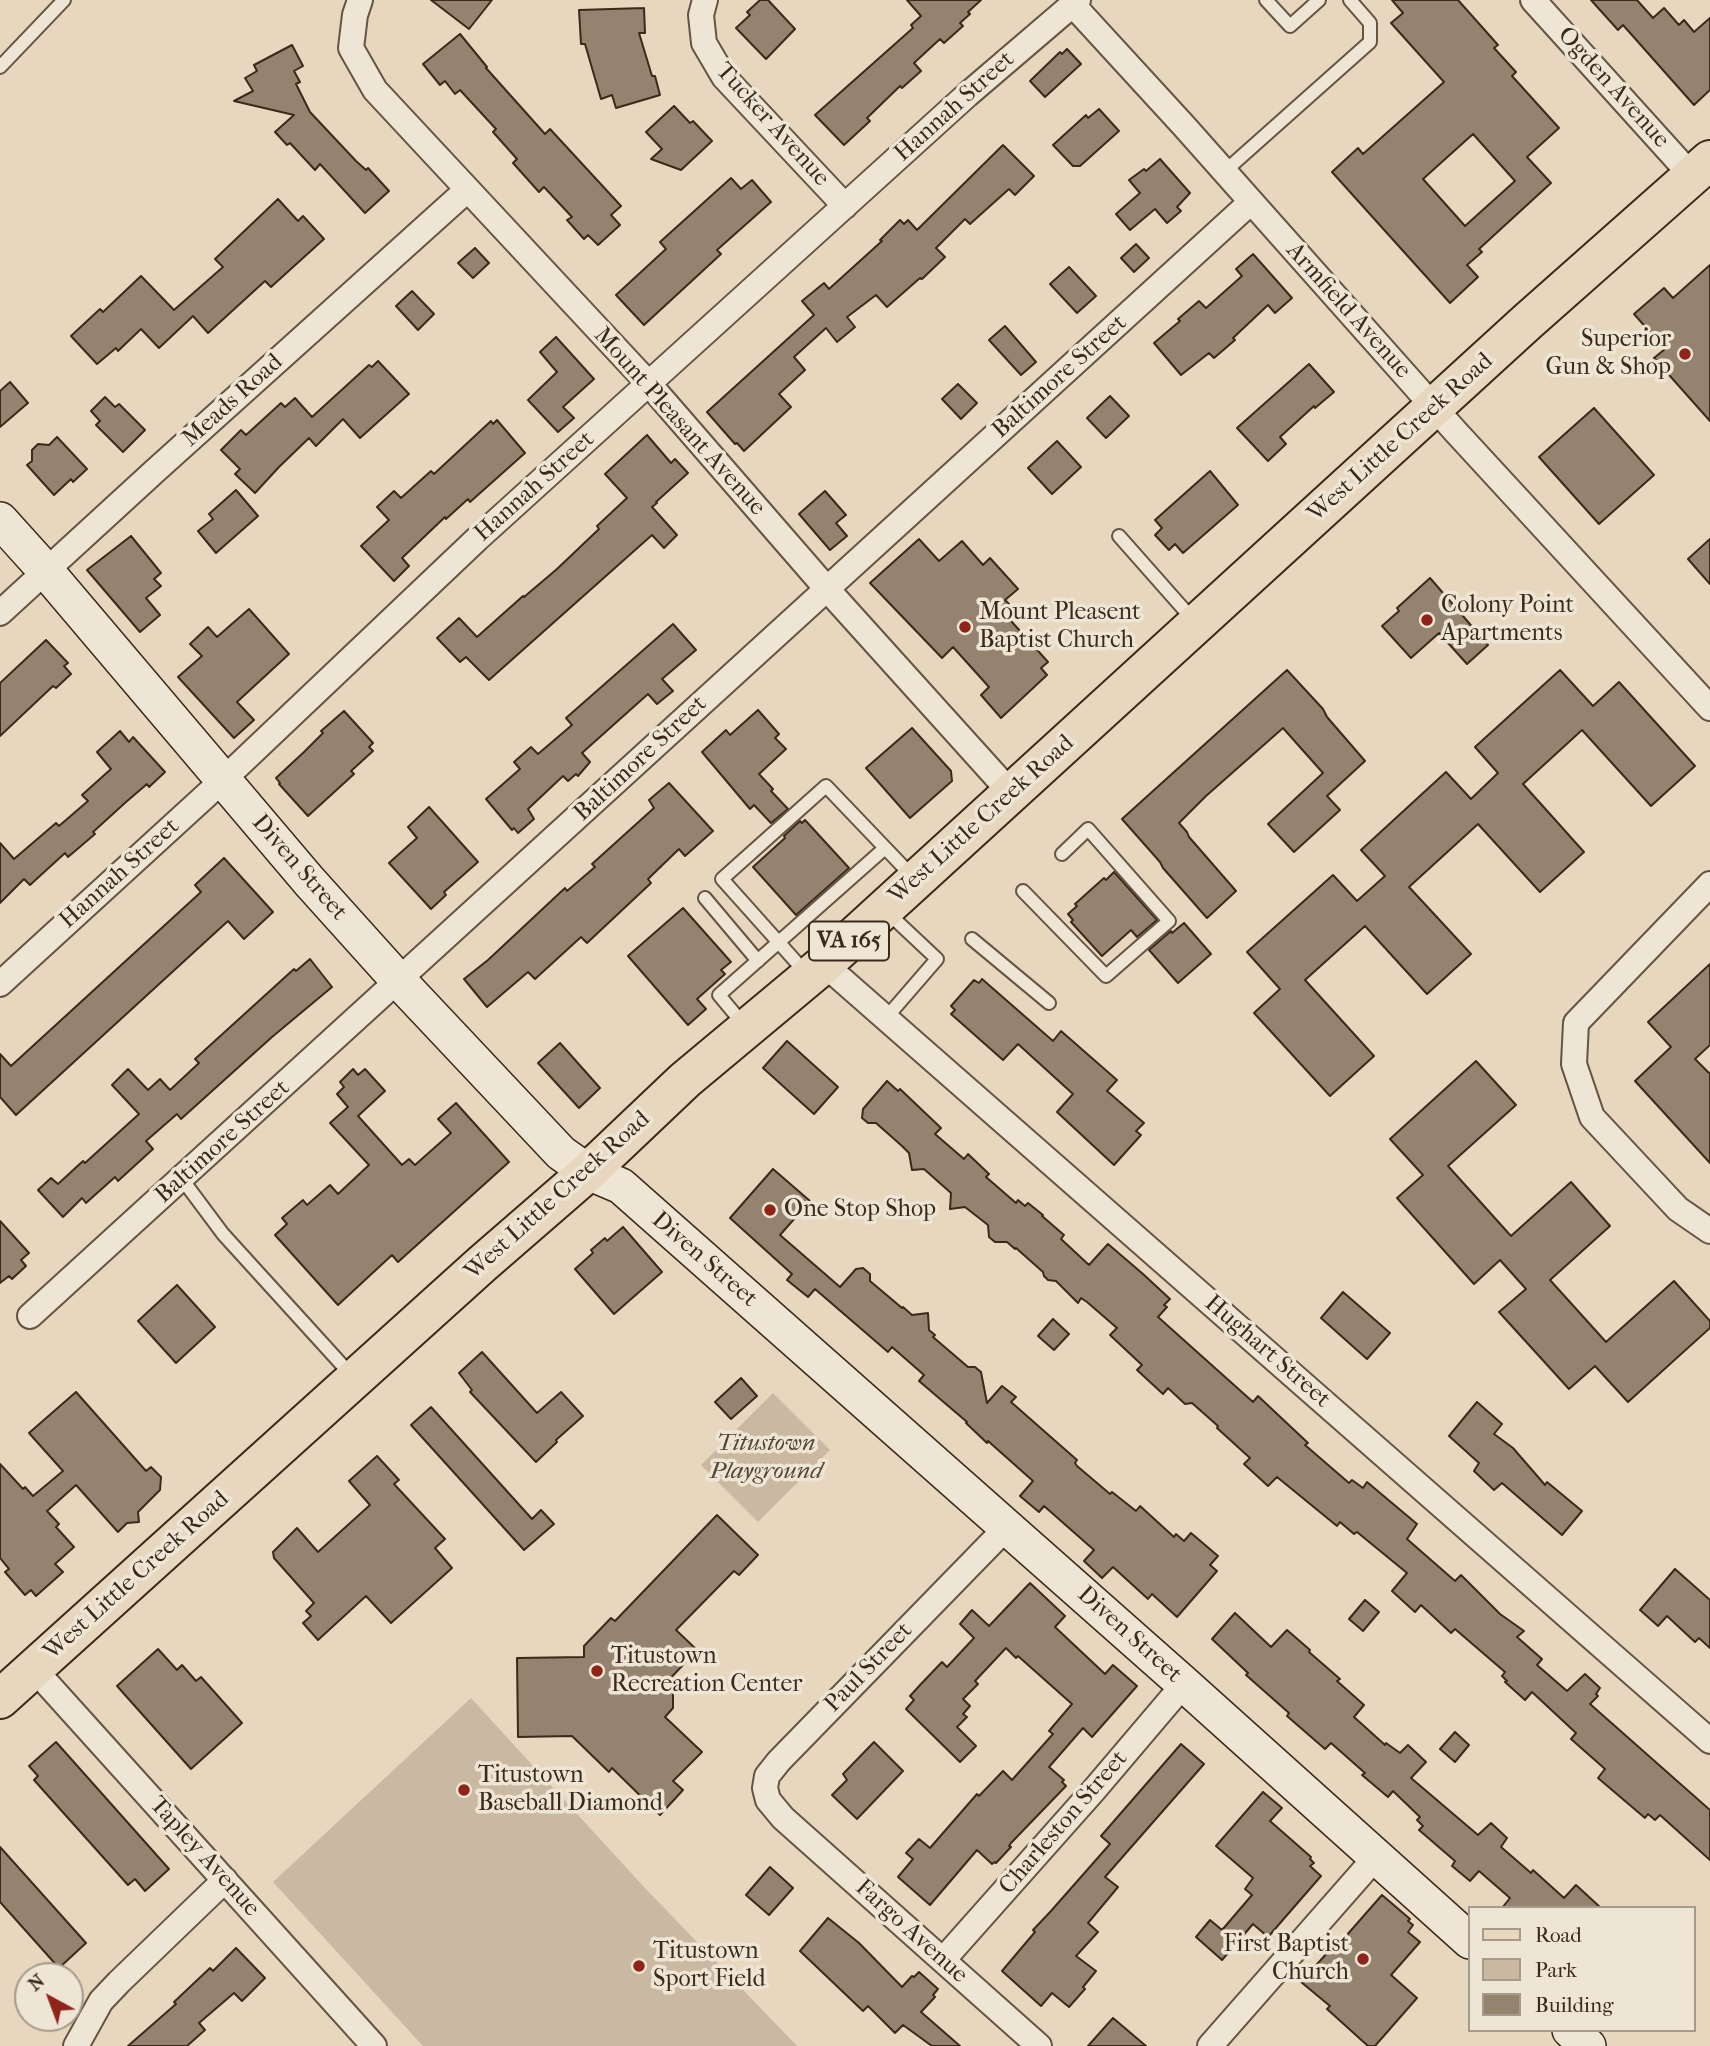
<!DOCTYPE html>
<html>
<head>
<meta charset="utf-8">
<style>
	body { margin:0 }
	#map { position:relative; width:1710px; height:2046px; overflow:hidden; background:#e7d7be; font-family:"IM FELL French Canon",serif }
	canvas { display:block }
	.legend { position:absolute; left:1468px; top:1906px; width:228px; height:126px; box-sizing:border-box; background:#efe5d5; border:2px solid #a79a8a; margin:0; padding:9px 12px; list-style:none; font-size:21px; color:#3b291a }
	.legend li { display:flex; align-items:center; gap:14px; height:35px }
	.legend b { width:35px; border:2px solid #a79a8a }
	.north { position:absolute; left:14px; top:1962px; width:70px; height:70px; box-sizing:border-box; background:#efe5d5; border:2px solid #a79a8a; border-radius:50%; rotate:319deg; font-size:19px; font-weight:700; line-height:28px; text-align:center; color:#3b291a }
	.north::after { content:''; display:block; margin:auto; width:24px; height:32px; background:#8f2418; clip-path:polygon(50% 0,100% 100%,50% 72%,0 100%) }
</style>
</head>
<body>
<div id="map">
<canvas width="1710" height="2046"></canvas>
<ul class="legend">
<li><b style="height:9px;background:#e7d7be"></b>Road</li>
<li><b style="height:19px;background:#cab9a2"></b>Park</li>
<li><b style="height:19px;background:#94836f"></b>Building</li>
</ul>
<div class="north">N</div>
</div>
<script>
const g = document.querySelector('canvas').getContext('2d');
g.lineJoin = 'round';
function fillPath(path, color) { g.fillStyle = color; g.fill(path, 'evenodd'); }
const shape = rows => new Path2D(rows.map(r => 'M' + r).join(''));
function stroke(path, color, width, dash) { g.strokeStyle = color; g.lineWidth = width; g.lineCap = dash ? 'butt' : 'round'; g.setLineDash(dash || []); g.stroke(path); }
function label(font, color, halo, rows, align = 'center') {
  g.font = font + ' "IM FELL French Canon",serif'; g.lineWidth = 7; g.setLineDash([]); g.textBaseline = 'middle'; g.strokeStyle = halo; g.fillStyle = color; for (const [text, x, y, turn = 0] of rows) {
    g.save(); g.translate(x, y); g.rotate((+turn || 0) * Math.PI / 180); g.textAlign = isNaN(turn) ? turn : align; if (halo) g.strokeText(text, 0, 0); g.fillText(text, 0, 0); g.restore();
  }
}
fillPath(shape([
	[773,1393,830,1450,758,1522,701,1465],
	[471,1698,643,1886,797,2046,423,2046,273,1882]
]), '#cab9a2');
const building = shape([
	[431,0,492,0,469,29,431,0],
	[760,0,768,0,795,29,766,59,736,28,750,15,747,12,760,0],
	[907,0,981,0,968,12,970,14,960,23,963,26,944,43,940,39,914,63,921,71,902,88,900,86,867,118,870,121,844,145,815,115,913,28,911,25,921,16,907,0],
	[1392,0,1458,0,1498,45,1494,48,1516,72,1512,76,1559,128,1527,157,1551,183,1479,249,1482,252,1467,265,1478,277,1450,303,1332,172,1358,148,1363,154,1444,82,1391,23,1403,13,1392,0],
	[1473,134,1515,181,1465,226,1423,179,1473,134],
	[1591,0,1637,0,1653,18,1664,8,1679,25,1684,20,1694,32,1710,18,1710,90,1694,105,1623,25,1618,30,1591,0],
	[644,8,645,33,639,33,652,76,655,76,660,95,616,108,612,95,601,99,585,44,581,44,579,10,644,8],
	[460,34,487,67,486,68,545,134,550,129,621,206,611,215,620,225,598,245,588,235,584,239,567,220,572,217,544,187,539,192,513,163,517,159,493,132,496,129,460,90,455,94,445,81,440,85,423,64,460,34],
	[292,45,303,66,294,71,300,82,296,84,310,112,356,161,366,170,368,168,389,191,365,213,320,164,315,170,290,143,287,145,275,132,294,115,234,101,253,91,245,78,257,71,254,65,292,45],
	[1067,49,1081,64,1045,97,1030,81,1060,52,1062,54,1067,49],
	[674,106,690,123,693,121,712,141,681,170,651,159,662,149,646,132,674,106],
	[1099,109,1119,131,1080,166,1073,166,1053,145,1086,115,1088,118,1099,109],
	[1003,145,1034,176,1015,195,1009,189,970,224,965,219,936,248,945,257,922,279,920,278,887,307,876,295,847,317,855,327,837,342,826,328,794,357,805,370,779,394,791,407,744,451,737,443,735,444,707,412,814,315,802,301,824,283,829,289,882,241,880,240,900,220,904,224,908,220,917,230,1003,145],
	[1160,159,1190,193,1177,207,1181,211,1167,223,1155,209,1130,230,1116,214,1140,193,1129,180,1144,169,1146,171,1160,159],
	[731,178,741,189,752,180,771,202,717,250,721,254,644,325,616,295,666,249,660,242,731,178],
	[278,199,298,221,303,216,324,239,271,287,265,281,208,333,193,316,159,348,141,329,118,351,116,348,97,364,71,336,100,309,103,312,141,276,174,310,223,267,215,259,278,199],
	[1136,244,1149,258,1134,272,1121,258,1136,244],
	[475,248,489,263,473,278,458,263,475,248],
	[1253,254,1292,298,1275,313,1268,305,1233,338,1235,340,1214,358,1209,353,1181,375,1154,343,1180,321,1178,319,1199,301,1206,308,1242,276,1236,269,1253,254],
	[1710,265,1710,421,1654,358,1665,349,1634,314,1664,288,1673,298,1710,265],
	[1069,267,1096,296,1077,313,1050,284,1069,267],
	[412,291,434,314,418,330,396,306,412,291],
	[1005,326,1036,362,1021,375,989,340,1005,326],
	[556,337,594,379,563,407,574,418,558,432,528,400,557,372,540,352,556,337],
	[378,361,409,394,360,438,343,419,316,446,309,438,279,467,255,493,235,474,240,469,221,450,241,430,246,435,281,403,285,407,295,398,312,417,369,365,372,367,378,361],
	[1309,364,1334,392,1315,408,1314,406,1280,437,1286,444,1268,461,1237,428,1309,364],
	[10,382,28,403,0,427,0,391,10,382],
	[958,384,977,403,961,419,942,399,958,384],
	[1110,396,1129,416,1106,438,1087,418,1110,396],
	[105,397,115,407,119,404,145,430,123,452,96,425,100,421,91,411,105,397],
	[1594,408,1654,475,1599,524,1539,457,1594,408],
	[497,420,525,453,470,502,468,499,446,519,445,517,402,558,409,566,394,581,361,546,389,520,377,507,394,491,401,498,431,471,434,474,491,421,493,424,497,420],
	[647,435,671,463,675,459,688,473,656,502,657,503,652,507,677,535,664,548,652,535,489,680,466,657,460,662,437,638,459,618,477,637,523,596,524,597,557,569,599,529,597,526,627,498,605,474,647,435],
	[57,437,87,469,73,482,71,479,54,495,27,465,32,461,32,450,38,444,49,445,57,437],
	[1057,441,1081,467,1052,494,1028,468,1057,441],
	[1210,471,1238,505,1183,553,1175,544,1169,550,1155,535,1162,528,1155,520,1210,471],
	[236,490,258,516,216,553,198,531,213,519,209,514,236,490],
	[825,491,846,515,836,523,847,536,830,550,799,514,825,491],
	[131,536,161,573,154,579,161,586,146,598,160,615,140,632,87,570,131,536],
	[919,539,939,561,962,541,983,565,990,558,1018,589,1005,600,1009,604,1002,611,1048,662,1041,668,1047,675,1001,718,981,695,989,687,953,647,942,658,870,583,919,539],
	[1710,539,1710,584,1688,559,1710,539],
	[1430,578,1488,645,1467,664,1439,633,1411,658,1382,626,1399,611,1397,608,1430,578],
	[249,609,289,654,237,702,254,720,234,738,178,677,202,656,190,644,208,627,217,637,249,609],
	[673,624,696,650,662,679,673,691,657,704,648,694,582,753,590,762,578,776,576,774,568,781,563,776,528,809,534,819,518,833,514,828,512,830,486,799,520,769,514,762,531,747,538,754,572,725,566,718,673,624],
	[46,640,68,663,64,666,71,674,56,688,53,686,0,736,0,683,46,640],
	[1287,670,1323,709,1327,717,1365,761,1327,796,1340,810,1294,852,1268,824,1323,773,1283,728,1206,796,1179,823,1187,832,1189,837,1236,891,1207,918,1163,868,1160,862,1122,819,1287,670],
	[1560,670,1593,706,1619,682,1695,766,1651,806,1582,730,1523,784,1584,852,1540,892,1478,824,1409,887,1471,954,1427,994,1365,926,1305,980,1374,1056,1330,1096,1254,1013,1280,989,1247,952,1333,875,1357,901,1385,876,1361,850,1446,772,1471,799,1498,773,1475,747,1560,670],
	[758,710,779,734,775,738,786,749,759,774,773,789,771,791,788,809,771,823,754,805,750,809,702,752,726,730,730,735,758,710],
	[344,711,373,743,369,747,373,751,351,771,354,774,308,816,279,784,280,783,276,778,304,752,323,733,321,731,344,711],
	[912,728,951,771,952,781,910,818,866,768,912,728],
	[120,731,129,742,133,737,165,772,149,787,147,784,126,802,93,832,95,834,68,857,65,853,30,885,24,879,0,903,0,843,14,859,56,823,59,826,88,801,82,795,111,769,97,752,120,731],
	[669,783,713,831,685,856,679,849,648,879,651,883,587,943,581,937,535,979,528,972,487,1007,464,979,488,960,565,888,567,891,595,867,592,864,654,808,649,800,669,783],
	[429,807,478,862,444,892,446,895,431,909,389,863,417,838,408,827,429,807],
	[805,820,849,868,796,915,753,867,785,838,784,836,800,821,802,823,805,820],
	[224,858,273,912,244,939,228,921,16,1115,0,1097,0,1054,11,1066,201,892,195,885,224,858],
	[1114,872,1157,920,1137,937,1131,930,1102,956,1071,922,1073,920,1068,914,1077,906,1075,904,1104,878,1106,880,1114,872],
	[683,908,731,962,721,970,725,974,697,999,706,1009,688,1025,628,956,683,908],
	[1184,923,1211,954,1178,983,1149,950,1171,931,1172,933,1184,923],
	[310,959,332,987,272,1037,181,1119,177,1114,146,1141,153,1149,118,1181,115,1177,86,1203,82,1198,63,1217,38,1190,51,1178,58,1184,83,1161,85,1163,139,1114,112,1085,128,1069,148,1090,160,1079,170,1090,199,1063,195,1059,294,969,296,971,310,959],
	[1710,964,1710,1045,1695,1059,1710,1074,1710,1163,1635,1081,1671,1047,1648,1022,1710,964],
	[982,979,1053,1041,1061,1031,1117,1080,1107,1091,1144,1123,1136,1131,1141,1135,1114,1165,1057,1112,1073,1094,1018,1044,1003,1060,951,1014,955,1010,951,1006,974,980,979,983,982,979],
	[787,1041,838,1087,814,1114,763,1068,787,1041],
	[560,1043,600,1088,579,1108,538,1063,560,1043],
	[1476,1061,1516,1105,1448,1166,1511,1236,1571,1182,1610,1226,1550,1280,1606,1342,1674,1281,1710,1321,1710,1328,1628,1402,1595,1366,1569,1389,1499,1312,1526,1289,1500,1260,1474,1284,1397,1198,1423,1175,1390,1139,1476,1061],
	[353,1069,358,1075,365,1069,385,1091,358,1116,402,1165,409,1159,415,1165,451,1133,438,1119,456,1103,509,1162,398,1262,392,1255,338,1305,275,1235,287,1224,282,1218,303,1200,307,1205,330,1185,338,1194,369,1165,330,1123,348,1107,337,1094,344,1087,340,1082,353,1069],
	[887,1081,898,1091,900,1089,941,1128,935,1134,964,1159,968,1154,989,1174,986,1177,1016,1203,1018,1200,1025,1206,1028,1203,1043,1215,1042,1216,1064,1235,1061,1239,1089,1265,1108,1244,1143,1274,1170,1299,1164,1305,1167,1307,1158,1317,1253,1402,1258,1396,1308,1443,1305,1445,1349,1483,1352,1480,1363,1488,1367,1482,1417,1524,1407,1539,1455,1581,1461,1575,1500,1614,1524,1631,1517,1637,1542,1659,1537,1665,1567,1691,1585,1674,1600,1688,1596,1694,1598,1696,1590,1704,1710,1810,1710,1860,1660,1815,1655,1820,1648,1814,1645,1818,1598,1778,1605,1769,1571,1739,1576,1733,1532,1692,1525,1700,1505,1682,1507,1681,1502,1676,1505,1672,1455,1629,1451,1633,1421,1605,1415,1612,1392,1591,1407,1573,1357,1532,1354,1534,1340,1522,1337,1526,1277,1477,1268,1486,1244,1464,1250,1458,1217,1428,1218,1426,1192,1403,1185,1404,1168,1388,1163,1394,1137,1370,1142,1365,1110,1335,1117,1328,1087,1302,1081,1298,1078,1303,1056,1281,1048,1280,1044,1276,1043,1272,1016,1248,1015,1249,1007,1242,995,1242,989,1237,988,1225,965,1207,950,1209,951,1193,924,1169,912,1170,909,1153,902,1146,876,1123,868,1123,862,1118,863,1109,887,1081],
	[773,1169,810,1201,780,1235,840,1287,856,1269,863,1268,870,1274,870,1281,902,1308,903,1307,912,1315,928,1313,929,1330,935,1335,933,1337,968,1367,975,1367,981,1372,987,1403,1002,1386,1016,1397,1011,1402,1077,1460,1075,1463,1077,1466,1110,1494,1112,1492,1136,1511,1140,1506,1174,1537,1176,1534,1184,1541,1191,1533,1218,1556,1210,1565,1217,1571,1177,1617,1152,1594,1148,1599,1113,1567,1102,1578,1084,1561,1094,1550,1044,1506,1039,1512,1020,1496,1033,1481,988,1441,987,1443,966,1423,967,1422,919,1381,924,1375,892,1347,888,1352,815,1289,808,1297,787,1280,792,1274,730,1218,773,1169],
	[0,1221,29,1253,21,1260,26,1266,12,1279,9,1276,0,1283,0,1221],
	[623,1227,662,1272,614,1314,575,1269,593,1253,591,1250,605,1238,607,1241,623,1227],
	[177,1285,215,1327,176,1363,138,1321,177,1285],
	[1343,1292,1390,1333,1367,1359,1321,1318,1343,1292],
	[1053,1319,1069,1334,1054,1350,1038,1336,1053,1319],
	[482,1352,537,1413,561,1392,583,1416,556,1440,557,1442,536,1462,470,1392,472,1390,459,1373,482,1352],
	[741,1378,757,1396,731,1419,715,1402,741,1378],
	[76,1392,146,1471,151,1467,161,1477,160,1490,138,1512,139,1522,127,1523,118,1532,76,1485,47,1511,59,1524,56,1527,74,1547,55,1564,63,1572,36,1596,31,1590,25,1595,5,1572,9,1569,0,1558,0,1464,23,1489,25,1487,33,1496,63,1471,29,1433,76,1392],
	[1477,1402,1502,1424,1494,1434,1513,1448,1545,1485,1547,1482,1582,1511,1562,1535,1502,1483,1494,1490,1474,1471,1479,1463,1449,1436,1477,1402],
	[431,1407,532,1519,541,1510,554,1524,524,1550,411,1425,431,1407],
	[377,1456,399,1480,394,1484,445,1539,435,1548,452,1568,391,1623,366,1596,318,1640,303,1623,311,1616,306,1611,314,1603,274,1558,273,1552,297,1528,318,1552,370,1505,349,1481,377,1456],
	[717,1515,758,1555,739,1575,734,1571,676,1630,697,1650,665,1684,673,1692,673,1708,665,1717,702,1752,673,1781,683,1790,660,1815,612,1768,609,1772,572,1736,518,1737,517,1658,584,1657,584,1646,611,1618,615,1621,717,1515],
	[1675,1569,1710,1600,1710,1648,1699,1638,1695,1642,1667,1616,1658,1626,1640,1610,1675,1569],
	[1030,1583,1065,1616,1055,1627,1105,1674,1113,1665,1137,1686,1092,1737,1083,1728,1049,1767,1064,1780,1062,1782,1066,1786,1011,1843,1009,1846,1011,1847,996,1863,995,1862,992,1864,977,1850,930,1905,898,1877,913,1859,906,1853,919,1839,930,1848,977,1794,979,1796,1003,1771,1012,1780,1053,1734,1049,1731,1072,1704,1018,1656,1016,1658,1006,1648,975,1681,978,1684,963,1699,970,1706,963,1714,967,1717,957,1727,976,1746,960,1762,906,1709,914,1700,910,1696,921,1684,942,1662,947,1667,974,1638,960,1624,972,1610,989,1626,1030,1583],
	[1365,1600,1379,1612,1363,1631,1349,1619,1365,1600],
	[1235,1613,1271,1647,1287,1630,1310,1650,1309,1652,1340,1679,1337,1681,1364,1705,1354,1717,1385,1745,1386,1743,1400,1753,1408,1745,1426,1762,1411,1778,1478,1835,1491,1823,1507,1838,1501,1847,1531,1873,1533,1870,1564,1898,1576,1885,1601,1908,1502,1908,1510,1898,1479,1871,1470,1881,1452,1866,1455,1861,1419,1830,1423,1826,1417,1820,1420,1817,1393,1791,1388,1797,1362,1775,1365,1773,1331,1743,1325,1749,1287,1716,1289,1713,1246,1675,1248,1673,1212,1639,1235,1613],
	[158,1649,177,1670,182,1665,196,1681,201,1677,242,1723,191,1769,117,1686,158,1649],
	[1455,1732,1469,1745,1455,1762,1440,1749,1455,1732],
	[56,1742,169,1869,145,1891,135,1879,128,1885,34,1780,38,1776,29,1766,56,1742],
	[874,1742,903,1771,857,1819,832,1795,847,1780,843,1774,874,1742],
	[1181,1744,1204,1764,1105,1877,1118,1887,1088,1923,1098,1932,1076,1956,1096,1971,1083,1987,1085,1989,1069,2007,1052,1993,1041,2006,1002,1971,1035,1932,1033,1930,1051,1911,1110,1844,1101,1836,1181,1744],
	[1263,1792,1282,1808,1270,1821,1311,1857,1310,1859,1314,1863,1310,1866,1321,1876,1268,1937,1253,1924,1222,1960,1196,1937,1210,1920,1222,1930,1252,1895,1245,1889,1253,1878,1216,1846,1263,1792],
	[0,1847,86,1943,59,1968,0,1902,0,1847],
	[770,1867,793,1888,769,1915,746,1895,770,1867],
	[1382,1895,1410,1919,1408,1921,1413,1925,1408,1932,1420,1942,1391,1975,1417,1998,1375,2046,1368,2046,1327,2009,1330,2006,1301,1982,1337,1942,1339,1944,1382,1895],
	[828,1918,859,1943,902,1987,912,1976,914,1977,919,1972,938,1989,933,1995,935,1997,921,2012,960,2046,932,2046,903,2025,895,2033,868,2006,863,2011,800,1951,828,1918],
	[236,1948,265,1978,242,2001,234,1993,199,2023,205,2030,187,2046,128,2046,176,2004,174,2002,210,1968,213,1971,236,1948],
	[1113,2018,1146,2046,1088,2046,1113,2018]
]);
fillPath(building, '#94836f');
stroke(building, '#3b291a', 2);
const lane = shape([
	[1266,0,1290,26,1319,0],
	[0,67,64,0],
	[1224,172,1370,42,1370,23,1350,0],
	[1119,536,1195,622],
	[1023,891,1106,976,1169,921,1088,829,1062,854],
	[705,898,758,961],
	[972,939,1049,1003],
	[806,973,722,879,826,786,913,877],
	[886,1018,937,959,887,912],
	[744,1025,719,995,885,848],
	[182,1179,223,1234,353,1377]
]);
const street = shape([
	[360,0,355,15,351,48,375,90,649,384,827,589,1011,793],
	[705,0,701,15,704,43,724,77,845,206],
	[1533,0,1692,176],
	[1073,5,1184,126,1455,431,1710,708],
	[0,613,156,470,467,190],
	[1710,884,1576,1023,1574,1064,1592,1117,1678,1209,1710,1231],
	[824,964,1710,1741],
	[0,984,223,780,477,539,967,95,1078,0],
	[30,1316,1251,202],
	[1007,1527,779,1761,767,1776,765,1788,768,1800,783,1818,1039,2046],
	[34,1669,374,2046],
	[943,1960,1094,1790,1184,1684],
	[76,2046,101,2001,119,1982,225,1880],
	[1210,2046,1376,1857]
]);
const secondary = shape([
	[0,520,46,571,309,881,399,981,561,1153,588,1172,621,1186,1184,1684,1470,1941],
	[1570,2030,1588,2046]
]);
const primary = shape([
	[0,1699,482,1264,588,1172,685,1080,824,964,1527,322,1710,160]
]);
stroke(lane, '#665443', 16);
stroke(street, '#665443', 28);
stroke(secondary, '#3b291a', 38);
stroke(primary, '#3b291a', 42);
stroke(lane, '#efe5d5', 12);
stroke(street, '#efe5d5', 24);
stroke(secondary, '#efe5d5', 35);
stroke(primary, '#e7d7be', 38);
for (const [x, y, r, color] of [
	[1685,354,7,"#8f2418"],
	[1427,620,7,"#8f2418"],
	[965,627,7,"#8f2418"],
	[770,1210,7,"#8f2418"],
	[597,1671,7,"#8f2418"],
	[464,1790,7,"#8f2418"],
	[1363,1959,7,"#8f2418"],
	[639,1966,7,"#8f2418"]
]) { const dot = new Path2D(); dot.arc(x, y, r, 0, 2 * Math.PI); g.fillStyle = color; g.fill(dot); stroke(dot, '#efe5d5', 2.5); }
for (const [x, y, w] of [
	[849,941,80]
]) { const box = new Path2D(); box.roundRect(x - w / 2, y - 19.5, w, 39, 5); g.fillStyle = '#efe5d5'; g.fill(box); stroke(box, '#3b291a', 2); }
label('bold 23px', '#3b291a', null, [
	["VA 165",849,941]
]);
label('24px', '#3b291a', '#efe5d5', [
	["Ogden Avenue",1613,88,48],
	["Hannah Street",955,107,-42],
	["Tucker Avenue",772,125,48],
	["Armfield Avenue",1348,311,48],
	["Baltimore Street",1060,377,-42],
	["Meads Road",233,401,-42],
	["Mount Pleasant Avenue",679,422,48],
	["West Little Creek Road",1401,438,-42],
	["Hannah Street",535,487,-42],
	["Baltimore Street",641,759,-43],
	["West Little Creek Road",982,820,-42],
	["Diven Street",299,868,49],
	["Hannah Street",120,874,-42],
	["Baltimore Street",223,1142,-42],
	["West Little Creek Road",558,1196,-42],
	["Diven Street",704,1260,41],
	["Hughart Street",1267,1352,41],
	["West Little Creek Road",137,1576,-42],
	["Diven Street",1129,1635,42],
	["Paul Street",869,1668,-46],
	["Charleston Street",1064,1823,-49],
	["Tapley Avenue",204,1857,48],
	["Fargo Avenue",911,1932,42]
]);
label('24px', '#3b291a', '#efe5d5', [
	["Superior",1671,340,"right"],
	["Gun & Shop",1671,368,"right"],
	["Colony Point",1441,606],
	["Apartments",1441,634],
	["Mount Pleasent",979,613],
	["Baptist Church",979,641],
	["One Stop Shop",784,1210],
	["Titustown",611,1657],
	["Recreation Center",611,1685],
	["Titustown",478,1776],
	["Baseball Diamond",478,1804],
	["First Baptist",1349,1945,"right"],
	["Church",1349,1973,"right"],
	["Titustown",653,1952],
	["Sport Field",653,1980]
], 'left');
label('italic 24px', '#584635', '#efe5d5', [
	["Titustown",766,1444],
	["Playground",766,1472]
]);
</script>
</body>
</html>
